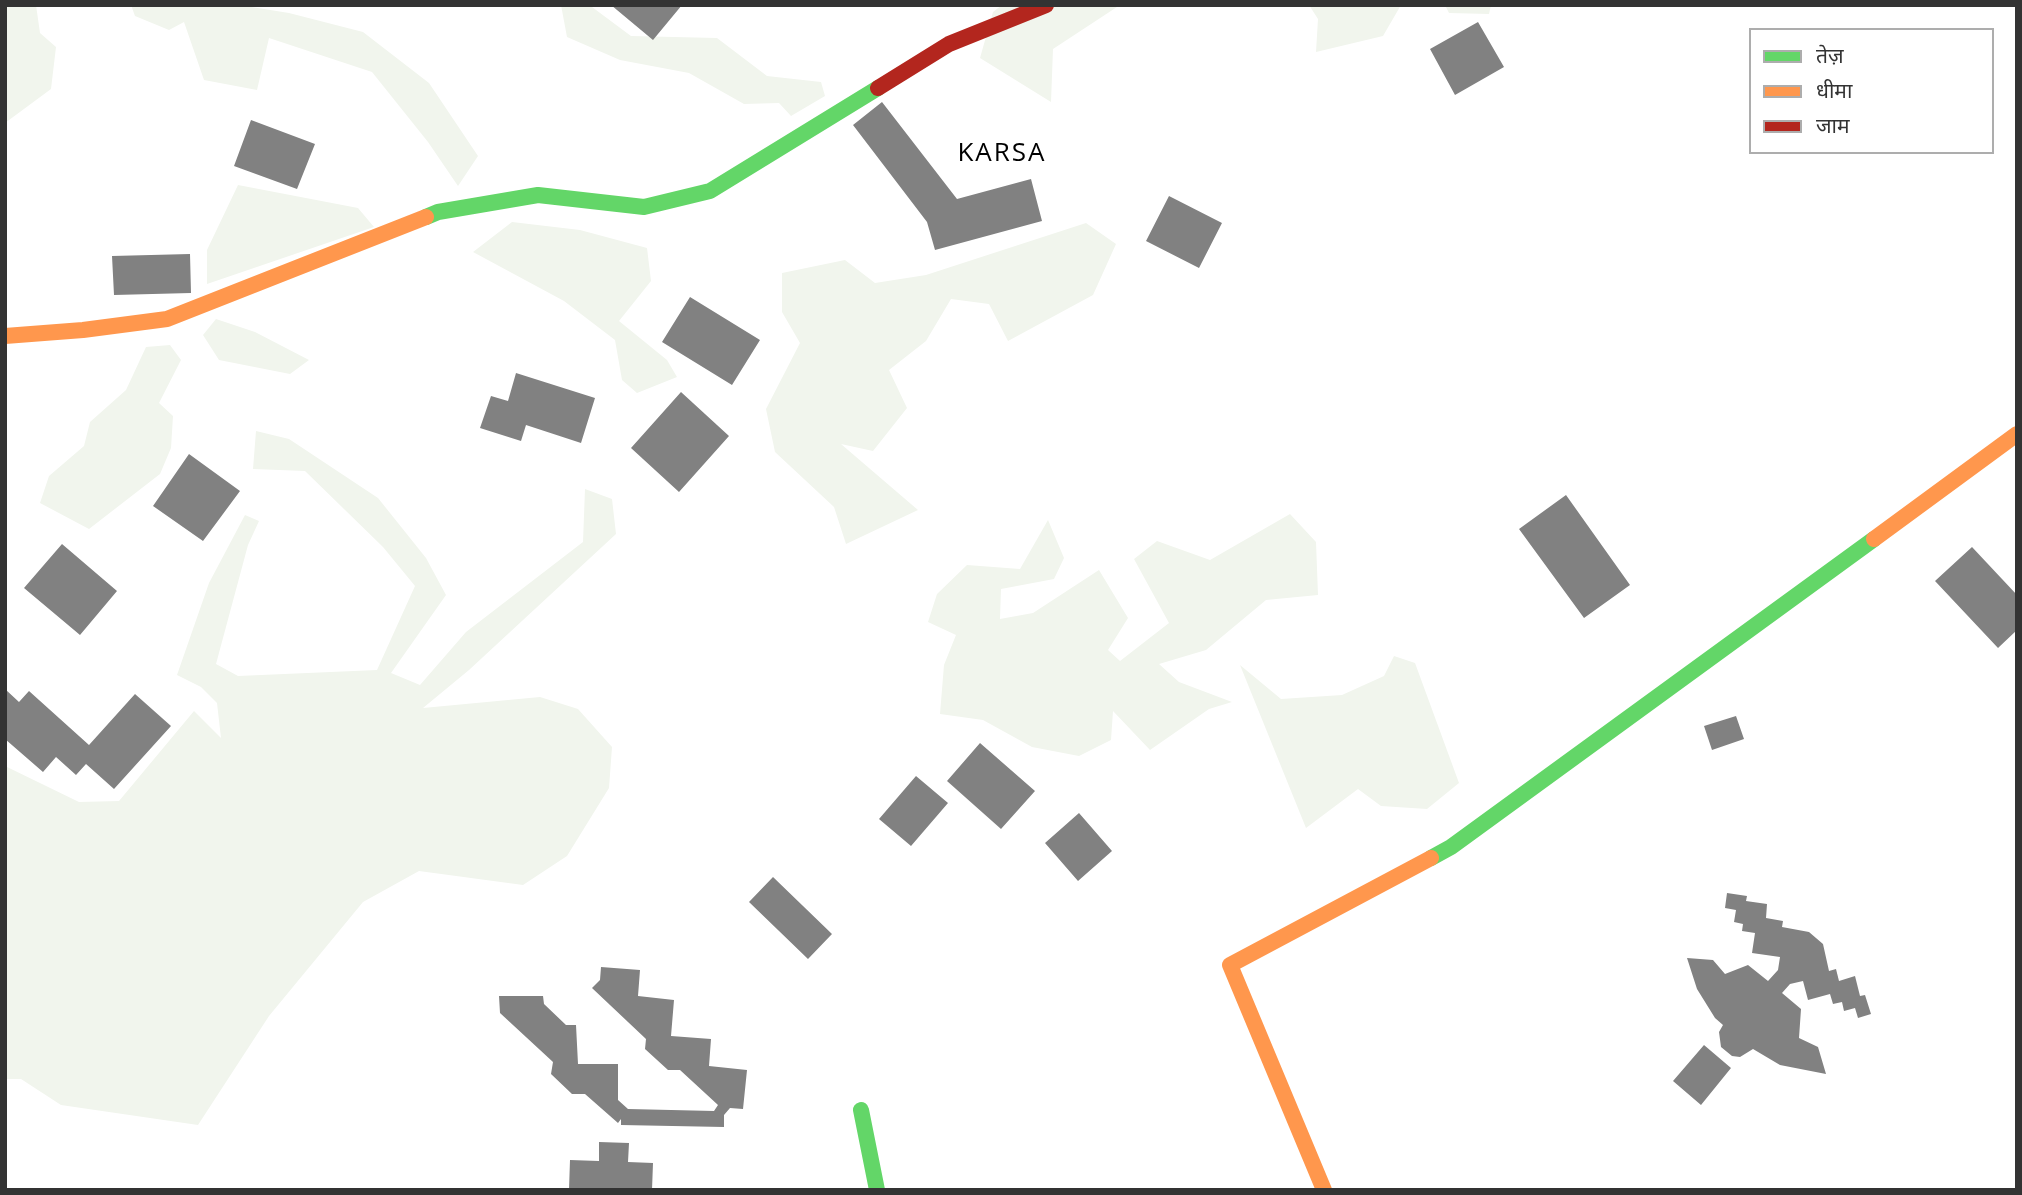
<!DOCTYPE html>
<html>
<head>
<meta charset="utf-8">
<style>
	body { margin:0 }
	#map { position:relative; width:2022px; height:1195px; overflow:hidden; background:#fff; font-family:"Open Sans","Noto Sans Devanagari",sans-serif }
	canvas { display:block }
	.frame { position:absolute; inset:0; border:7px solid #333; pointer-events:none }
	.legend { position:absolute; left:1749px; top:28px; width:245px; height:126px; box-sizing:border-box; background:#fff; border:2px solid #adadad; margin:0; padding:9px 12px; list-style:none; font-size:21px; color:#333 }
	.legend li { display:flex; align-items:center; gap:14px; height:35px }
	.legend b { width:35px; border:2px solid #adadad }
</style>
</head>
<body>
<div id="map">
<canvas width="2022" height="1195"></canvas>
<div class="frame"></div>
<ul class="legend">
<li><b style="height:9px;background:#63d668"></b>तेज़</li>
<li><b style="height:9px;background:#ff974d"></b>धीमा</li>
<li><b style="height:9px;background:#b3261e"></b>जाम</li>
</ul>
</div>
<script>
const g = document.querySelector('canvas').getContext('2d');
g.lineJoin = 'round';
function fillPath(path, color) { g.fillStyle = color; g.fill(path, 'evenodd'); }
const shape = rows => new Path2D(rows.map(r => 'M' + r).join(''));
function stroke(path, color, width, dash) { g.strokeStyle = color; g.lineWidth = width; g.lineCap = dash ? 'butt' : 'round'; g.setLineDash(dash || []); g.stroke(path); }
function label(font, color, halo, rows, align = 'center') {
  g.font = font + ' "Open Sans",sans-serif'; g.lineWidth = 7; g.setLineDash([]); g.textBaseline = 'middle'; g.strokeStyle = halo; g.fillStyle = color; for (const [text, x, y, turn = 0] of rows) {
    g.save(); g.translate(x, y); g.rotate((+turn || 0) * Math.PI / 180); g.textAlign = isNaN(turn) ? turn : align; if (halo) g.strokeText(text, 0, 0); g.fillText(text, 0, 0); g.restore();
  }
}
fillPath(shape([
	[5,5,36,5,40,33,56,47,51,89,5,123],
	[131,5,239,5,289,13,363,32,429,83,478,156,458,186,428,142,372,72,269,38,257,90,204,80,184,22,169,30,135,16],
	[561,5,592,7,631,36,717,38,767,76,821,82,825,96,791,116,779,103,744,104,689,73,620,60,567,37],
	[1002,5,1120,5,1053,49,1051,102,980,58,993,12],
	[1309,5,1401,5,1383,36,1316,52,1318,19],
	[1445,5,1491,5,1489,14,1449,13],
	[238,185,358,208,374,227,207,284,207,250],
	[512,222,580,230,647,248,651,281,619,321,667,360,677,377,637,393,622,380,615,340,564,301,473,252],
	[1086,223,1116,244,1093,295,1008,341,989,304,951,299,926,341,889,370,907,408,873,451,841,444,918,510,846,544,834,507,775,452,766,409,800,343,782,312,782,273,845,260,875,283,926,275],
	[216,319,255,332,309,360,290,374,219,360,203,335],
	[170,345,181,360,159,403,173,416,171,448,160,474,89,529,40,503,49,476,84,446,90,422,126,390,146,347],
	[256,431,289,439,378,498,426,558,446,595,391,673,420,685,466,632,583,542,585,489,612,499,616,534,469,670,423,708,540,697,578,709,612,747,609,788,567,856,523,885,419,871,363,902,269,1016,198,1125,61,1105,21,1079,5,1079,5,766,79,802,119,801,194,711,221,738,217,703,201,687,177,675,209,583,245,515,259,521,248,545,216,664,238,676,377,670,415,586,383,547,305,471,253,469],
	[1290,514,1316,542,1318,595,1266,600,1206,650,1159,664,1179,682,1232,702,1209,709,1150,750,1113,711,1111,740,1079,756,1032,747,983,720,940,714,944,665,956,635,928,622,937,594,967,565,1020,569,1048,520,1064,558,1054,579,1001,589,1000,619,1033,613,1099,570,1128,618,1108,650,1120,661,1169,623,1134,559,1157,541,1210,560],
	[1394,656,1415,663,1459,783,1427,809,1381,806,1358,789,1306,828,1240,665,1281,699,1342,695,1384,676]
]), '#f1f5ed');
fillPath(shape([
	[611,5,682,5,653,40],
	[1478,22,1504,67,1455,95,1430,49],
	[882,102,957,199,1031,179,1042,221,935,250,927,222,853,125],
	[251,120,315,144,297,189,234,166],
	[1169,196,1222,223,1199,268,1146,241],
	[190,254,191,293,114,295,112,256],
	[690,297,760,340,732,385,662,342],
	[516,373,595,398,581,443,526,425,521,441,480,428,491,396,508,401],
	[681,392,729,436,679,492,631,448],
	[189,454,240,491,203,541,153,506],
	[1566,495,1630,585,1584,618,1519,529],
	[62,544,117,591,80,635,24,588],
	[1972,547,2017,595,2017,630,1998,648,1935,581],
	[5,689,19,702,29,691,89,745,135,694,171,726,114,789,86,764,76,775,56,757,43,772,5,739],
	[1736,716,1744,739,1712,750,1704,726],
	[980,743,1035,791,1001,829,947,781],
	[916,776,948,803,911,846,879,819],
	[1079,813,1112,851,1078,881,1045,843],
	[773,877,832,934,808,959,749,902],
	[1727,893,1747,896,1746,901,1767,904,1766,918,1783,921,1782,927,1809,932,1823,944,1829,971,1836,969,1839,981,1855,976,1860,996,1865,995,1871,1014,1858,1018,1855,1008,1844,1011,1842,1002,1833,1004,1830,994,1808,1000,1803,981,1790,984,1782,993,1801,1009,1799,1038,1818,1047,1826,1074,1780,1065,1753,1049,1740,1057,1732,1056,1721,1047,1719,1032,1723,1025,1715,1018,1697,989,1687,958,1713,960,1725,974,1748,965,1768,981,1778,970,1780,957,1752,953,1755,933,1742,931,1743,924,1734,922,1736,910,1725,908],
	[601,967,640,970,638,996,674,1000,671,1036,711,1039,709,1066,747,1070,743,1109,730,1108,724,1115,724,1127,621,1125,621,1119,618,1123,585,1094,572,1094,551,1074,553,1062,500,1013,499,996,543,996,544,1004,566,1025,576,1025,578,1064,618,1064,618,1100,628,1109,714,1111,718,1105,680,1070,668,1070,645,1049,646,1039,592,988,600,980],
	[1704,1045,1731,1068,1701,1105,1673,1081],
	[599,1142,629,1143,628,1162,653,1163,652,1190,569,1190,570,1160,599,1161]
]), '#818181');
stroke(shape([
	[426,217,438,212,538,195,644,207,710,191,878,88],
	[1431,858,1451,847,1874,539],
	[861,1110,877,1190]
]), '#63d668', 16);
stroke(shape([
	[5,336,83,330,167,319,426,217],
	[1874,539,2017,434],
	[1324,1190,1230,965,1431,858]
]), '#ff974d', 16);
stroke(shape([
	[878,88,949,44,1046,5]
]), '#b3261e', 16);
g.letterSpacing = '2px';
label('26px', '#000', '#fff', [
	["KARSA",1002,154]
]);
g.letterSpacing = '0px';
</script>
</body>
</html>
